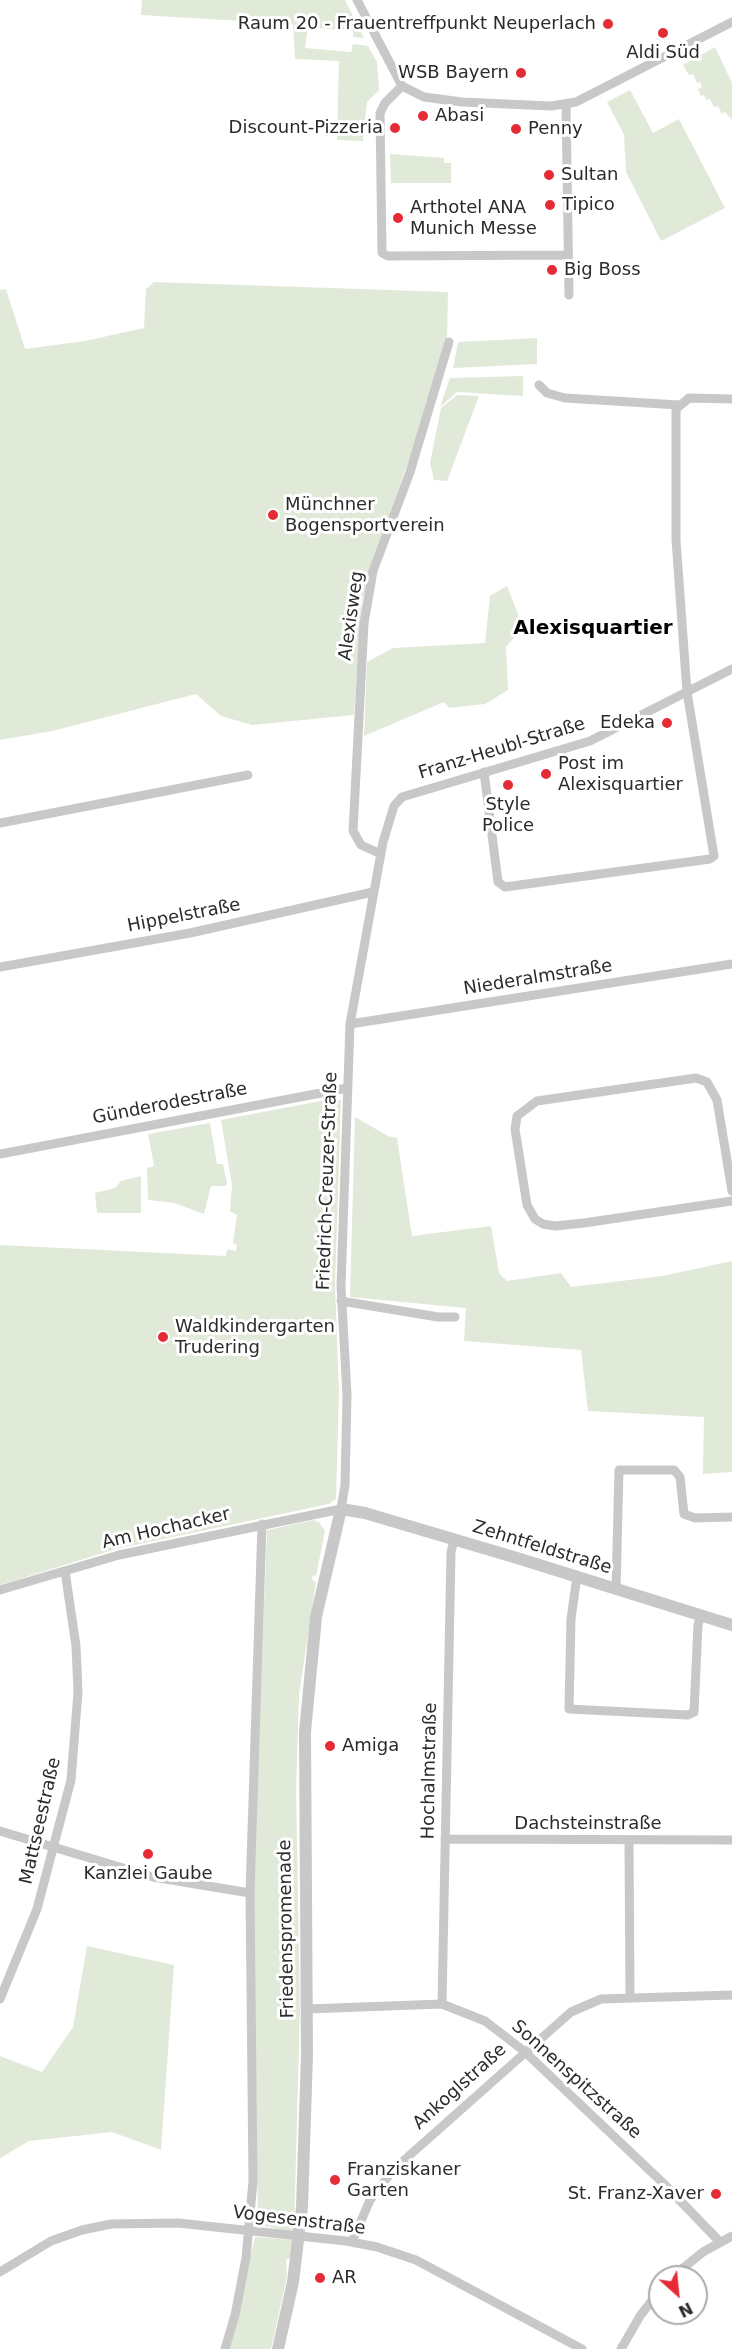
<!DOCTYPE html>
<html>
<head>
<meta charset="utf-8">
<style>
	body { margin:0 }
	#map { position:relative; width:732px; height:2349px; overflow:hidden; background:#fff; font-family:"DejaVu Sans",sans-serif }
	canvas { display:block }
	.north { position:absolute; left:648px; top:2265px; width:60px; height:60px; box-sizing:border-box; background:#fff; border:2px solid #aaa; border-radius:50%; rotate:153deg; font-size:16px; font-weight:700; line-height:24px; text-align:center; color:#2b2b2b }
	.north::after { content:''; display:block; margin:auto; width:21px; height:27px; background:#e52b36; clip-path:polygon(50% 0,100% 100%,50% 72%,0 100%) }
</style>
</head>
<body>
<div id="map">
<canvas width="732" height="2349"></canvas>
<div class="north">N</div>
</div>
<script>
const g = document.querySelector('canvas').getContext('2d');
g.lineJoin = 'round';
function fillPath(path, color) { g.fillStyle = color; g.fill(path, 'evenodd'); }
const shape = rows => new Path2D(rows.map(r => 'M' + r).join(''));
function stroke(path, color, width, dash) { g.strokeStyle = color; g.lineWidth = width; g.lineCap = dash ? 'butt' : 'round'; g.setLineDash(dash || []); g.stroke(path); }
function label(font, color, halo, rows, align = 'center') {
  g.font = font + ' "DejaVu Sans",sans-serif'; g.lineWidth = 6; g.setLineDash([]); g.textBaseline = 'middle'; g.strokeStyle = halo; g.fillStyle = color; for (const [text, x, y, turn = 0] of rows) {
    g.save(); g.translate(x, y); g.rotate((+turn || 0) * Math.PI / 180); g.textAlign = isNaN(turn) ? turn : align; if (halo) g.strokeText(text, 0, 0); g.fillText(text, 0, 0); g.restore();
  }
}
fillPath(shape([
	[142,0,345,0,364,38,353,37,353,31,308,27,305,48,351,52,353,44,368,46,377,62,379,90,367,102,363,141,337,140,339,61,295,59,293,24,141,15],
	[715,47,732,83,732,120,725,112,722,114,718,106,714,107,710,99,706,100,704,95,701,96,698,89,702,87,700,82,697,83,693,74,689,75,683,65],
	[630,90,653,133,679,119,725,208,661,241,626,172,624,135,607,102],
	[390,154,444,158,444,163,451,163,451,183,391,183],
	[154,282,448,292,447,340,439,375,381,538,362,602,354,715,252,725,221,716,196,694,52,731,0,740,0,290,6,289,25,349,85,341,144,328,146,289],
	[537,338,537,364,453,368,458,342],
	[523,376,523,396,457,392,440,407,450,378],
	[457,395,479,396,447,481,434,480,430,463,441,408],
	[507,586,523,627,506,647,508,690,485,704,449,708,444,702,364,736,367,662,393,648,485,643,490,596],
	[331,1099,341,1100,335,1285,339,1394,336,1499,329,1504,116,1549,0,1585,0,1245,226,1256,227,1249,236,1251,237,1245,233,1243,237,1215,230,1211,232,1185,221,1120],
	[355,1117,388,1136,397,1138,412,1236,491,1226,499,1273,507,1281,561,1273,571,1287,662,1276,732,1261,732,1472,703,1474,704,1417,588,1411,581,1350,464,1341,466,1308,350,1297],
	[210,1123,217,1164,223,1164,227,1183,226,1186,211,1186,204,1214,174,1203,148,1200,147,1168,154,1166,148,1134],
	[141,1176,141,1213,97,1213,95,1193,115,1188,121,1181],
	[313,1520,319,1522,325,1531,316,1576,313,1575,312,1580,316,1582,299,1695,296,1791,300,2009,294,2232,258,2225,253,1893,267,1530],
	[87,1946,174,1965,161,2150,112,2132,29,2141,0,2158,0,2056,42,2072,73,2027],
	[255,2237,294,2240,292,2257,286,2260,287,2277,271,2349,229,2349]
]), '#e1ead8');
stroke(shape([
	[357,0,402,86,424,97,462,102,551,106,576,102,732,22],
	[402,86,385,103,380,113,382,253,388,256,568,255],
	[566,105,569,295],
	[539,385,547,393,565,398,679,405],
	[484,772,498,882,505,887,710,859,714,856,687,692,676,540,676,409,689,398,732,399],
	[0,823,248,775],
	[381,854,361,845,353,831,364,623,373,571,410,472,449,342],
	[0,967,190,933,373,892],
	[350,1024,732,964],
	[0,1154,347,1088],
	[732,1191,717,1100,707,1082,696,1078,537,1101,517,1116,515,1129,527,1205,535,1219,543,1224,555,1226,584,1223,732,1201],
	[341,1301,438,1317,455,1317],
	[577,1576,571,1619,569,1709,688,1715,694,1712,698,1625,701,1615],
	[616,1589,619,1470,674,1470,680,1477,684,1514,695,1518,732,1517],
	[0,1590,119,1555,341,1509,345,1485,347,1395,341,1286,350,1024,383,842,394,806,402,797,590,741,732,669],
	[0,1831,153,1877,250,1893],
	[445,1839,732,1840],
	[629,1841,630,1998],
	[0,1999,37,1909,71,1780,78,1692,76,1646,65,1571],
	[442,2004,451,1552,454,1540],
	[307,2009,442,2004,485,2021,524,2051,663,2183,720,2242],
	[352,2242,370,2200,393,2170,571,2012,601,1999,732,1995],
	[0,2272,51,2241,82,2230,111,2224,178,2223,346,2241,377,2247,416,2260,582,2349],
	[672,2277,703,2252,732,2236],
	[225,2349,235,2315,246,2258,253,2181,250,1893,262,1524],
	[621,2349,640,2316,660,2290]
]), '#c8c8c8', 9);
stroke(shape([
	[278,2349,293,2282,302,2207,307,2055,305,1732,316,1617,341,1509,365,1513,517,1558,732,1625]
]), '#c8c8c8', 12);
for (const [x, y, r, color] of [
	[608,24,6,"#e52b36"],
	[663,33,6,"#e52b36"],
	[521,73,6,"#e52b36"],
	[423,116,6,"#e52b36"],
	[395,128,6,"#e52b36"],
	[516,129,6,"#e52b36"],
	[549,175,6,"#e52b36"],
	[550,205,6,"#e52b36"],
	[398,218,6,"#e52b36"],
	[552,270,6,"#e52b36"],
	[273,515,6,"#e52b36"],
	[667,723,6,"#e52b36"],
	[546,774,6,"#e52b36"],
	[508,785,6,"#e52b36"],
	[163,1337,6,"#e52b36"],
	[330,1746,6,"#e52b36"],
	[148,1854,6,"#e52b36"],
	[335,2180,6,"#e52b36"],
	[716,2194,6,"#e52b36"],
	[320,2278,6,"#e52b36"]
]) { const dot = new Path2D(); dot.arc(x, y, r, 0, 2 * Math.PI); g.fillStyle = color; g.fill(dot); stroke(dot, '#fff', 2); }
label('18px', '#2b2b2b', '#fff', [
	["Raum 20 - Frauentreffpunkt Neuperlach",596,24,"right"],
	["Aldi Süd",663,53,"center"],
	["WSB Bayern",509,73,"right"],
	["Abasi",435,116],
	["Discount-Pizzeria",383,128,"right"],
	["Penny",528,129],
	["Sultan",561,175],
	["Tipico",562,205],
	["Arthotel ANA",410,208],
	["Munich Messe",410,229],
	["Big Boss",564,270],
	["Münchner",285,505],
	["Bogensportverein",285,526],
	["Edeka",655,723,"right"],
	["Post im",558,764],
	["Alexisquartier",558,785],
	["Style",508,805,"center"],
	["Police",508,826,"center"],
	["Waldkindergarten",175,1327],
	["Trudering",175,1348],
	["Amiga",342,1746],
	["Kanzlei Gaube",148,1874,"center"],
	["Franziskaner",347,2170],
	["Garten",347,2191],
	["St. Franz-Xaver",704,2194,"right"],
	["AR",332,2278]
], 'left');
label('18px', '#2b2b2b', '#fff', [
	["Alexisweg",352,616,-82],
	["Franz-Heubl-Straße",502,749,-17],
	["Hippelstraße",184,916,-11],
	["Niederalmstraße",538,978,-9],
	["Günderodestraße",170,1104,-11],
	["Friedrich-Creuzer-Straße",328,1181,-88],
	["Am Hochacker",166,1529,-13],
	["Zehntfeldstraße",542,1548,17],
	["Hochalmstraße",430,1771,-89],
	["Mattseestraße",41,1821,-77],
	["Dachsteinstraße",588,1824],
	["Friedenspromenade",287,1929,-91],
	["Sonnenspitzstraße",576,2080,42],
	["Ankoglstraße",460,2087,-42],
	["Vogesenstraße",299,2221,7]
]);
label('bold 20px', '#000', '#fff', [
	["Alexisquartier",593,629]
]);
</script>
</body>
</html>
